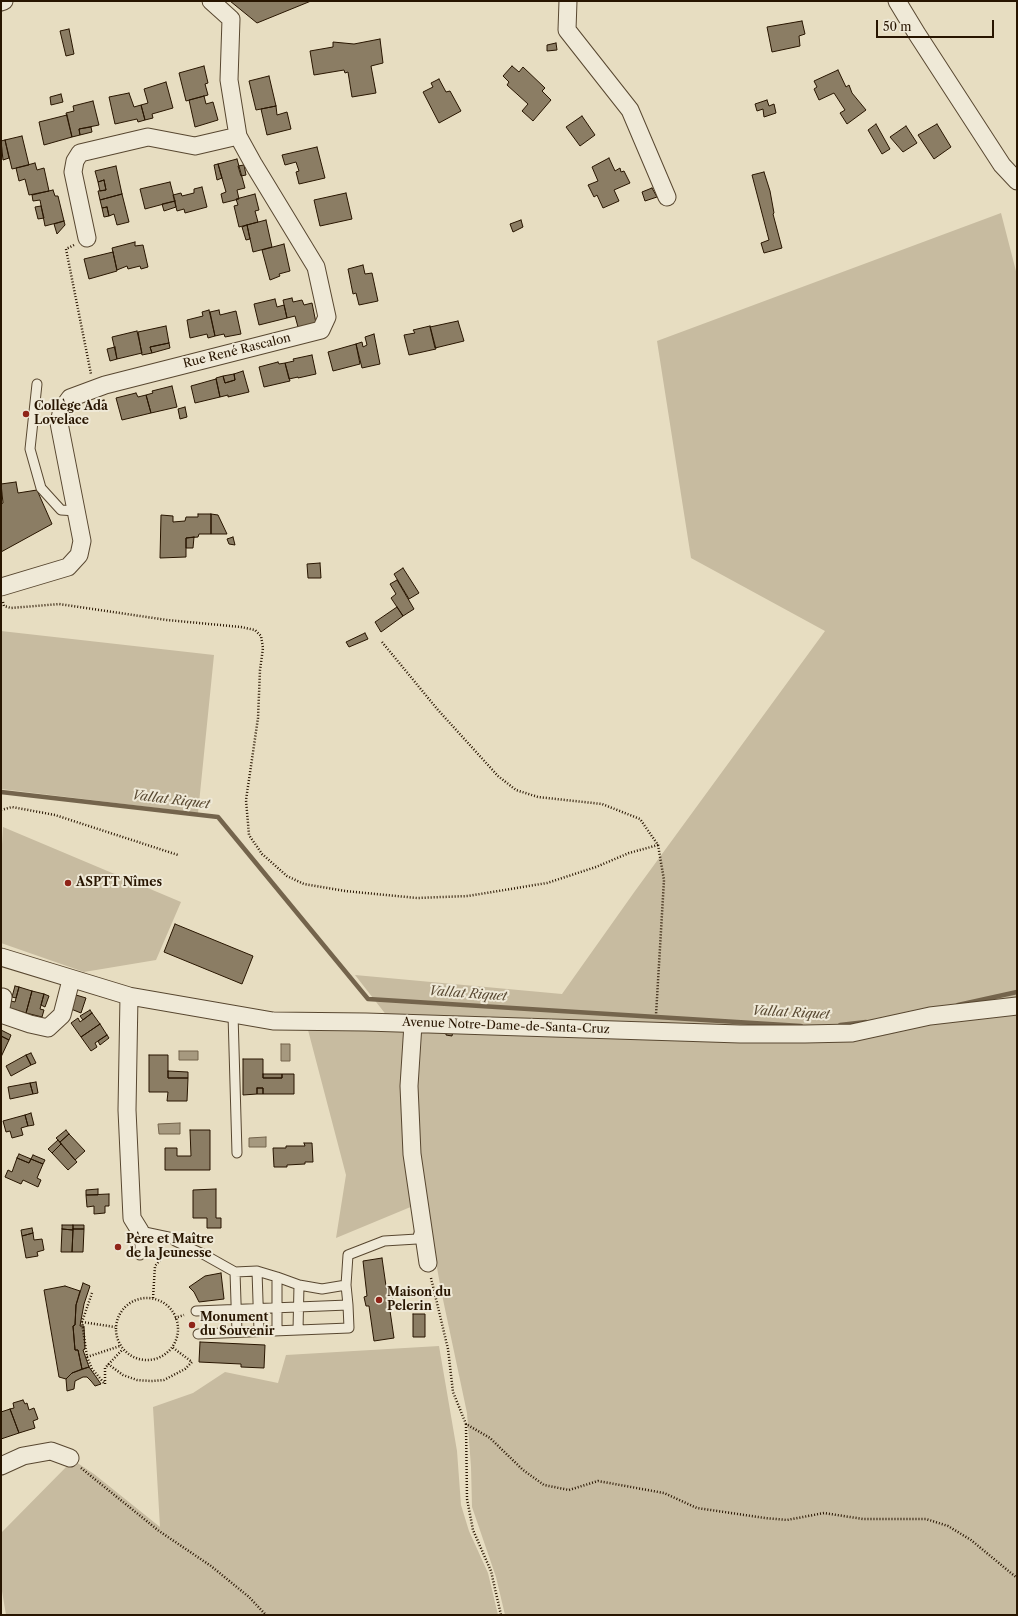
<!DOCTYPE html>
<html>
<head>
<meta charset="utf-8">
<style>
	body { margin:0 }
	#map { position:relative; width:1018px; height:1616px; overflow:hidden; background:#e7ddc1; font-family:"Libre Caslon Text",serif }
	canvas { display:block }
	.frame { position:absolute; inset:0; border:2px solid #281500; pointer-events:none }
	.scale { position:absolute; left:876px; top:20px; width:118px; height:18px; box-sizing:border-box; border:2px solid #281500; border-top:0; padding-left:5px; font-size:12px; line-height:14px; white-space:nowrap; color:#281500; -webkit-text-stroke:3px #efe9d7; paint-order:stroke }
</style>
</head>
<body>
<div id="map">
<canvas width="1018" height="1616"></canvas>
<div class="frame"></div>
<div class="scale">50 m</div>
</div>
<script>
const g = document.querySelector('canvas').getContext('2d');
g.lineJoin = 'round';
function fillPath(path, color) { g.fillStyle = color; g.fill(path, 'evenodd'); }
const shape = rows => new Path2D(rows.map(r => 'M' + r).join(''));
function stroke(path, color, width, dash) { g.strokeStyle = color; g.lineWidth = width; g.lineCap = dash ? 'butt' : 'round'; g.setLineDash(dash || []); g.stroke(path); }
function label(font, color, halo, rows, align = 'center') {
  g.font = font + ' "Libre Caslon Text",serif'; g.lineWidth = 4; g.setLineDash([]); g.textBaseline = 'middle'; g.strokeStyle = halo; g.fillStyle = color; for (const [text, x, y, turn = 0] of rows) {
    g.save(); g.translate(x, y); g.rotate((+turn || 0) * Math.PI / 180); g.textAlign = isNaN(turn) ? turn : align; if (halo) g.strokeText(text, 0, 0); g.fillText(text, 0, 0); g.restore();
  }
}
fillPath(shape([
	[1001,213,1017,275,1016,641,1017,642,1017,1615,505,1615,496,1577,472,1507,471,1467,467,1413,441,1290,425,1201,336,1238,346,1175,308,1030,398,1030,355,975,562,994,635,891,825,631,691,558,657,341],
	[1,631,214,655,198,813,1,789],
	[3,827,181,902,156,960,84,972,1,943,1,863],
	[439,1346,457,1451,461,1505,469,1531,488,1573,498,1615,6,1615,1,1585,1,1533,73,1460,94,1474,160,1527,153,1407,193,1393,225,1372,278,1383,286,1355]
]), '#c7bba0');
const water = shape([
	[281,1044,290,1044,290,1061,281,1061,281,1044],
	[179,1051,198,1051,198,1060,179,1060,179,1051],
	[180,1123,180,1134,159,1134,158,1124,180,1123],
	[266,1137,266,1147,249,1147,249,1138,266,1137]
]);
fillPath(water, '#a6997f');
stroke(water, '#74644c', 1);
stroke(shape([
	[1,792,218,817,368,999,801,1026],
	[958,1005,1017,992],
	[840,1025,866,1022]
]), '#74644c', 4.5);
const building = shape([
	[230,1,311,1,257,23,230,1],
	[802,21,805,34,799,36,800,46,772,52,767,27,802,21],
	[69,29,74,54,66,56,60,31,69,29],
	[380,39,383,63,371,66,376,93,352,97,348,72,345,73,344,70,314,75,310,51,333,47,333,42,354,44,380,39],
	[556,43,557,50,547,51,547,45,556,43],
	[204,66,208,83,205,84,208,95,186,101,179,73,204,66],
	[512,66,519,72,523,67,545,88,542,91,551,100,533,121,522,111,528,104,507,85,509,82,503,76,512,66],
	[838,70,846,87,849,85,852,93,866,110,847,124,840,113,845,110,834,93,819,100,814,89,817,87,814,81,838,70],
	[269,76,276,106,256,110,249,81,269,76],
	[439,79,446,92,450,91,461,111,439,123,423,92,433,87,431,83,439,79],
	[166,82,173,108,152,114,153,118,145,120,141,105,148,103,144,89,166,82],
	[129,93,134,107,141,105,145,120,138,122,137,119,115,124,109,97,129,93],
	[61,94,63,102,51,105,50,97,61,94],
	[204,96,206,104,213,102,218,120,195,127,189,100,204,96],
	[767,100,769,106,774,104,776,113,764,117,763,109,757,111,755,104,767,100],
	[93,101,99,125,79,129,80,135,72,137,66,113,74,111,73,106,93,101],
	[276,106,277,115,287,112,291,129,267,135,261,109,276,106],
	[67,115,72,137,44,145,39,122,67,115],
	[582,116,595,135,580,146,566,127,582,116],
	[876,124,890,149,882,154,868,130,876,124],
	[937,124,951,147,934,159,918,135,937,124],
	[906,126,917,143,903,152,890,137,906,126],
	[91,127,92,132,80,135,79,129,91,127],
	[22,136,29,165,12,169,5,140,22,136],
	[5,140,9,158,3,160,1,141,5,140],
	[317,147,325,178,299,184,296,172,299,171,296,162,285,165,282,155,317,147],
	[609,158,615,171,620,168,621,172,624,171,630,183,614,190,619,201,603,208,597,195,594,197,588,185,598,181,592,167,609,158],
	[237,159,245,188,237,190,239,199,223,203,221,194,226,192,218,164,237,159],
	[35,163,37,170,44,168,49,191,29,195,25,179,19,181,16,168,35,163],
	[218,164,222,178,217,180,214,165,218,164],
	[244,165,246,175,241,176,238,166,244,165],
	[116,166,122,194,100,200,98,191,106,190,104,180,98,182,95,171,116,166],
	[764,172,770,191,774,213,773,214,782,248,764,253,761,243,769,240,752,175,764,172],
	[104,180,106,190,100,191,98,182,104,180],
	[170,182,175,201,145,209,140,189,170,182],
	[202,187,207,207,185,213,184,209,177,211,173,195,181,193,182,196,194,193,194,189,202,187],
	[652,188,657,197,645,201,642,192,652,188],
	[53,190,55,196,58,196,64,221,45,226,40,200,33,201,32,195,53,190],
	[346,193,352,219,320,226,314,200,346,193],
	[122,194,129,222,117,225,114,214,109,216,107,207,102,208,100,200,122,194],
	[255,194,259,210,255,211,258,222,239,227,234,206,238,205,236,199,255,194],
	[175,201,176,207,164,211,162,204,175,201],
	[41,206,44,218,38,219,35,207,41,206],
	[107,207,109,216,104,217,102,208,107,207],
	[266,220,272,247,253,252,247,225,266,220],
	[521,220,523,227,513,232,510,224,521,220],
	[64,221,65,225,57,234,54,224,64,221],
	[247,225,250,239,246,240,242,227,247,225],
	[135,242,135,246,143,245,148,267,141,269,140,266,128,269,127,266,117,270,112,248,135,242],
	[284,244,290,271,279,274,280,276,270,280,262,250,284,244],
	[113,252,117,271,89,279,84,259,113,252],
	[363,265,365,274,372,273,378,301,359,305,356,293,353,294,348,269,363,265],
	[292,298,293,302,302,300,304,305,312,303,316,323,298,327,295,316,287,318,283,300,292,298],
	[275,299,277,307,284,305,287,318,259,325,254,304,275,299],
	[209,310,215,336,208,338,207,334,190,338,187,320,203,316,202,312,209,310],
	[219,310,220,315,236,311,241,334,225,337,224,334,215,336,210,312,219,310],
	[458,321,464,341,435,348,430,327,458,321],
	[166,326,169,343,150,347,152,353,142,355,138,332,166,326],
	[430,326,436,349,409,355,404,335,415,333,413,330,430,326],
	[137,331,142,353,117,359,112,337,137,331],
	[374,334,380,364,362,368,356,344,362,342,363,347,367,345,365,337,374,334],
	[169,343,170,348,152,353,150,347,169,343],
	[356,344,360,364,333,371,328,352,356,344],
	[115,347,117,359,110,361,107,349,115,347],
	[312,355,316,374,298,378,298,377,289,379,285,363,294,361,293,359,312,355],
	[278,362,279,364,285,363,290,381,264,387,259,367,278,362],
	[243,371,249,392,228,397,228,395,220,397,216,378,223,376,225,383,235,380,234,374,243,371],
	[234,374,235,380,225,383,223,376,234,374],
	[216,379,220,397,195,403,191,386,216,379],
	[172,386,177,407,151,413,146,395,153,393,152,391,172,386],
	[136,393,138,397,146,395,151,413,122,420,116,398,136,393],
	[104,400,106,408,99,411,96,402,104,400],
	[185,407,187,417,180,419,178,409,185,407],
	[16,482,18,493,37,490,52,524,1,552,1,504,3,503,1,484,16,482],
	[198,514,211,514,211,534,199,534,198,537,186,538,186,557,160,558,161,515,173,516,173,522,185,521,186,517,198,517,198,514],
	[211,514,218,515,227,534,211,534,211,514],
	[194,537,193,548,186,548,186,538,194,537],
	[233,537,235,545,229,544,227,539,233,537],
	[320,563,321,578,308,578,307,564,320,563],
	[403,568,419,593,409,599,394,574,403,568],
	[397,580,414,609,403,616,391,598,396,594,390,584,397,580],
	[397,607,403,616,381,632,375,622,397,607],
	[365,633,368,639,349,647,346,642,365,633],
	[175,924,253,956,242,984,164,952,175,924],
	[15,986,19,987,16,998,12,997,15,986],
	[19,987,32,991,26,1013,9,1008,11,1001,15,1002,19,987],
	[32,991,44,994,40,1009,44,1010,42,1017,26,1013,32,991],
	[44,994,49,996,45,1007,41,1005,44,994],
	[76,995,86,998,81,1013,71,1009,76,995],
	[90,1010,92,1013,83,1020,80,1016,90,1010],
	[92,1013,100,1024,81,1037,71,1023,78,1018,80,1022,92,1013],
	[100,1024,107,1035,95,1043,97,1047,91,1051,81,1037,100,1024],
	[1,1030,11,1035,9,1040,1,1036,1,1030],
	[446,1031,453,1031,452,1036,446,1035,446,1031],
	[107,1035,109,1038,100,1045,98,1041,107,1035],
	[1,1036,9,1040,1,1057,1,1036],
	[31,1053,36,1063,31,1065,26,1055,31,1053],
	[26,1055,31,1065,11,1076,6,1066,26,1055],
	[149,1055,168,1055,168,1078,188,1078,187,1101,167,1101,168,1092,149,1092,149,1055],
	[243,1059,263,1059,263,1078,282,1078,282,1074,294,1074,294,1094,263,1094,263,1088,257,1088,257,1094,243,1095,243,1059],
	[168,1071,188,1072,188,1078,168,1078,168,1071],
	[263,1074,282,1074,282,1078,263,1078,263,1074],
	[36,1082,38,1093,33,1094,30,1083,36,1082],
	[30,1083,33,1094,10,1099,8,1087,30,1083],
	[257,1088,263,1088,263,1094,257,1094,257,1088],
	[31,1113,34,1125,28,1126,25,1115,31,1113],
	[25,1115,28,1126,21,1128,23,1135,12,1138,10,1131,6,1132,3,1121,25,1115],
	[66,1130,69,1134,60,1142,56,1138,66,1130],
	[190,1130,210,1130,210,1170,165,1170,165,1148,177,1148,177,1156,191,1156,190,1130],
	[69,1134,85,1151,75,1160,60,1142,69,1134],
	[58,1140,61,1144,52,1153,48,1149,58,1140],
	[304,1143,312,1143,313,1162,305,1162,305,1164,287,1165,287,1167,274,1167,273,1148,286,1148,286,1146,305,1146,304,1143],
	[61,1144,77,1162,68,1170,52,1153,61,1144],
	[19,1154,31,1159,29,1163,17,1158,19,1154],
	[33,1155,45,1160,43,1164,31,1159,33,1155],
	[17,1158,29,1163,31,1159,43,1164,37,1178,41,1180,38,1187,23,1180,21,1184,5,1177,8,1170,12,1172,17,1158],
	[98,1189,98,1195,86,1195,86,1190,98,1189],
	[216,1189,216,1218,221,1218,221,1228,207,1228,207,1218,193,1218,193,1190,216,1189],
	[109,1194,109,1206,105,1206,105,1213,94,1214,94,1206,87,1207,86,1195,109,1194],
	[62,1225,73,1225,73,1230,62,1229,62,1225],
	[73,1225,84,1225,84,1229,73,1229,73,1225],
	[32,1228,33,1233,22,1236,21,1230,32,1228],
	[62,1229,73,1230,72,1252,61,1252,62,1229],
	[73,1229,84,1229,83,1252,72,1252,73,1229],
	[33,1233,34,1240,42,1239,44,1250,37,1252,38,1256,26,1258,22,1236,33,1233],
	[382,1258,387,1293,392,1292,393,1304,389,1304,394,1338,374,1341,369,1306,366,1306,364,1297,367,1296,363,1261,382,1258],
	[221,1273,224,1299,199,1302,194,1292,189,1287,205,1276,221,1273],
	[83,1283,90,1286,84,1304,80,1326,84,1326,85,1349,83,1350,89,1367,82,1369,78,1350,75,1350,73,1326,75,1325,76,1305,83,1283],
	[65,1286,80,1291,76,1305,75,1325,73,1326,75,1350,78,1350,82,1369,72,1373,66,1379,59,1377,44,1290,65,1286],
	[413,1314,425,1314,425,1337,413,1337,413,1314],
	[200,1342,265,1345,264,1368,241,1367,241,1364,199,1362,200,1342],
	[89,1367,101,1384,95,1386,91,1381,87,1377,83,1377,75,1381,74,1389,67,1391,66,1379,72,1373,89,1367],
	[23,1400,25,1404,27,1403,29,1410,34,1408,38,1419,33,1421,35,1428,19,1433,10,1409,14,1408,13,1403,23,1400],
	[10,1409,19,1433,1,1439,1,1412,10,1409]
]);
fillPath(building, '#8b7d64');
stroke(building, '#281500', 1);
const service = shape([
	[37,384,30,449,41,488,61,510,76,511],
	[233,1014,237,1153],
	[140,1255,140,1231,173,1238,175,1241,203,1254,235,1272,257,1271,259,1331],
	[257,1271,277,1277,277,1330],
	[235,1272,237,1332],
	[277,1277,299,1285,298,1330],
	[299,1285,322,1289,346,1285,348,1255,384,1241,417,1239,421,1228],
	[346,1285,348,1305],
	[196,1311,348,1305,349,1328,198,1334]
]);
const minor = shape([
	[568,1,567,30,630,110,667,197],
	[897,1,917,34,1002,165,1017,181],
	[1,2,4,1],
	[87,238,73,172,75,161,80,153,148,137,195,146,238,136],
	[1,587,68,567,79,555,82,541,59,423,62,409,70,398,105,385,321,330,327,317,316,267,254,165,238,136,229,80,231,19,211,1],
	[1,957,129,996,273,1021,366,1022,740,1034,805,1034,852,1033,930,1016,1017,1006],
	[129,996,127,1110,132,1218,140,1231],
	[1,1008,3,997],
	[1,1014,30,1024,48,1028,62,1015,71,980],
	[413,1024,409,1086,412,1154,428,1263],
	[1,1466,23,1456,51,1451,70,1458]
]);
stroke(service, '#584730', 11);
stroke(minor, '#584730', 19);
stroke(shape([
	[74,245,66,249,91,374],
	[3,602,4,606,11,608,59,604,167,620,241,627,255,630,261,636,263,648,260,670,258,718,246,800,249,835,262,854,287,876,304,884,345,891,417,898,468,896,547,883,596,867,629,853,658,845],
	[382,642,438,710,498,776,516,790,538,797,602,804,640,819,658,845,664,880,656,1015],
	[1,810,12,807,55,815,178,855],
	[431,1278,448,1349,453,1392,466,1424,490,1438,523,1470,544,1485,569,1490,598,1481,664,1493,697,1508,765,1518,787,1520,824,1513,863,1519,926,1519,948,1526,971,1540,1017,1578],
	[92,1293,82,1322,87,1357,92,1369,105,1384],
	'116 1329a31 31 0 1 1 62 0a31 31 0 1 1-62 0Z',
	[153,1298,155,1266,169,1250],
	[175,1318,184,1315],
	[82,1322,115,1327],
	[87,1357,120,1346],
	[108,1364,123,1375,137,1380,151,1381,164,1380,185,1369,192,1362,172,1347],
	[105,1384,105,1368,122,1350],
	[466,1424,467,1499,473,1530,491,1571,501,1615],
	[81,1468,159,1531,211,1566,249,1597,266,1615]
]), '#281500', 2.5, [1, 2]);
stroke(service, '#efe9d7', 9);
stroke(minor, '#efe9d7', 17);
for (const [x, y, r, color] of [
	[26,414,4,"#8f2418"],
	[68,883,4,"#8f2418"],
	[118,1247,4,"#8f2418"],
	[379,1300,4,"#8f2418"],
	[192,1325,4,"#8f2418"]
]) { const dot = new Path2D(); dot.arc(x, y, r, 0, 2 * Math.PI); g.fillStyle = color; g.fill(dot); stroke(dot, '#efe9d7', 1.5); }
label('12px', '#281500', '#efe9d7', [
	["Rue René Rascalon",237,351,-14],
	["Avenue Notre-Dame-de-Santa-Cruz",506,1026,2]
]);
label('bold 12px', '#281500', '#efe9d7', [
	["Collège Ada",34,407],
	["Lovelace",34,421],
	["ASPTT Nîmes",76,883],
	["Père et Maître",126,1240],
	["de la Jeunesse",126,1254],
	["Maison du",387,1293],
	["Pelerin",387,1307],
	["Monument",200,1318],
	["du Souvenir",200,1332]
], 'left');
label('italic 13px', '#5a4a33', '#efe9d7', [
	["Vallat Riquet",171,800,7],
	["Vallat Riquet",468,994,4],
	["Vallat Riquet",791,1013,3]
]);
</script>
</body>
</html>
